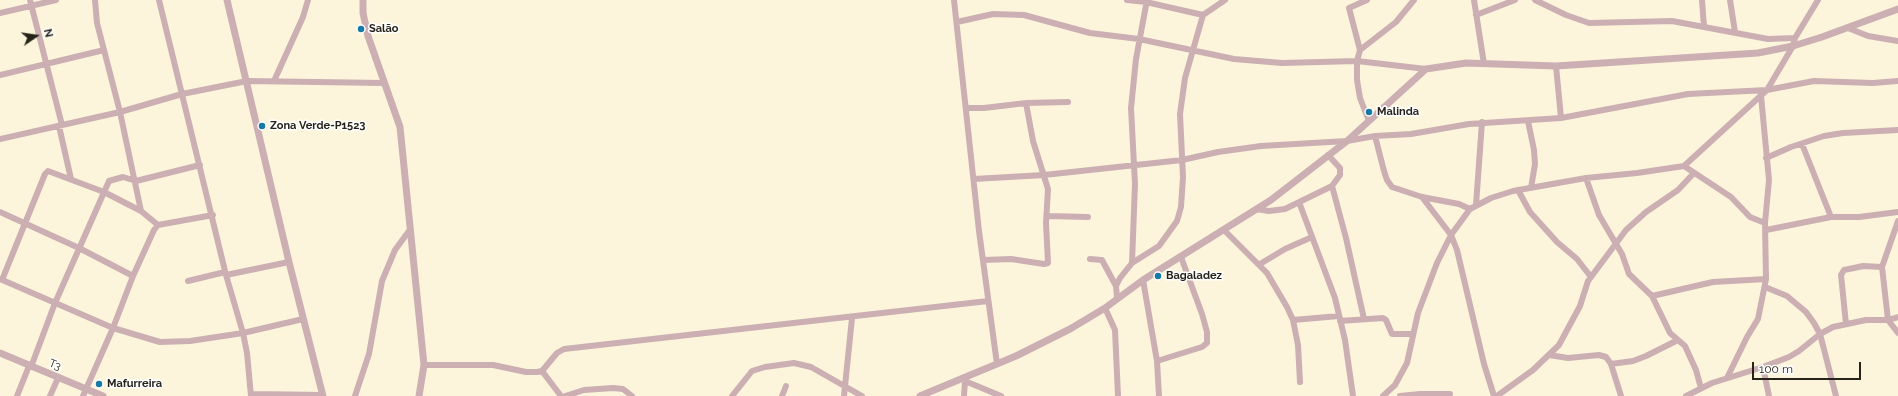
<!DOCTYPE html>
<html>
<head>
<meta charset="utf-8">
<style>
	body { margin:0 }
	#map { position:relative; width:1898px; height:396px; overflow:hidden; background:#fdf5db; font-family:Raleway,sans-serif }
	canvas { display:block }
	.north { position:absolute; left:16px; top:16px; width:40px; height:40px; -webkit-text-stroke:3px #fff; paint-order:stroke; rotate:77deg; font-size:11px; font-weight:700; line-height:16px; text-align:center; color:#26231a }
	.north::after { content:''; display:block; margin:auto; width:14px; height:18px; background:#26231a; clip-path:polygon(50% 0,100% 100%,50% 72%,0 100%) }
	.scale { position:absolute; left:1752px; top:362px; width:109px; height:18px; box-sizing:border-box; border:2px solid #26231a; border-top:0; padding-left:5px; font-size:12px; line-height:14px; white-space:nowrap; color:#26231a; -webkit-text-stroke:3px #fff; paint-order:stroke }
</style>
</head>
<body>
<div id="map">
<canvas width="1898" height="396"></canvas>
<div class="north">N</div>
<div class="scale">100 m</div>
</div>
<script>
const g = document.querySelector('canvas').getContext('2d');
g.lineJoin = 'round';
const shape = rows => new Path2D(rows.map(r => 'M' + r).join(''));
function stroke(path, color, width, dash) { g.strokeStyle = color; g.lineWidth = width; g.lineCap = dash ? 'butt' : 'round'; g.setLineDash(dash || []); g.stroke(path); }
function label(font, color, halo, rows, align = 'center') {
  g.font = font + ' Raleway,sans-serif'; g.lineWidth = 3; g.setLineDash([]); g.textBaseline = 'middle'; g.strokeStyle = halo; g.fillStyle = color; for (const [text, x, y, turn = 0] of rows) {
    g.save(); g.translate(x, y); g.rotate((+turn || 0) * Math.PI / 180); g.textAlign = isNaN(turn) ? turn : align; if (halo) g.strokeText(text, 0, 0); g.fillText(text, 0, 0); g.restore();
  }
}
stroke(shape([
	[30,0,62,125],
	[95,0,97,23,120,112,141,211,158,225],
	[159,0,226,275,243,333,247,353,251,396],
	[954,0,979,231,997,364],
	[1127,0,1146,2,1203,15],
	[1474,0,1484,64],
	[1535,0,1566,15,1589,23,1672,21,1768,39,1795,38],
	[1702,0,1704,27],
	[1730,0,1735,32],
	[0,13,56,0],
	[1476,15,1515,0],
	[957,22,993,14,1024,15,1090,33,1139,39,1234,59,1282,63,1357,61,1426,69],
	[1848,28,1868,36,1898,41],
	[1360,50,1349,8,1367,0],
	[1556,66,1561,118],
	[0,75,104,50],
	[274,81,303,17,308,0],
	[967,108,984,108,1026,103,1068,102],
	[1369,121,1360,98,1357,80,1357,61,1360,50,1396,22,1414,0],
	[1528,121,1534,150,1535,164,1531,188],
	[59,126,71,179],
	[1375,136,1384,171,1387,180,1392,187,1422,197,1459,204,1470,209],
	[0,139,120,112,182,94,247,81,384,83],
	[1802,144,1831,217],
	[1766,158,1791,147,1824,136,1843,133,1898,130],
	[1684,166,1767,90,1793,46,1795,38,1818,0],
	[1586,178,1599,215,1622,254,1629,274,1652,296,1670,333,1685,346,1696,370,1701,388],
	[974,179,1044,175,1182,160,1218,152,1261,146,1347,141,1375,136,1411,134,1469,124,1561,118,1688,94,1767,90,1814,81,1873,83,1898,81],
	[1332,186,1346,238,1364,319],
	[1518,190,1530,212,1557,242,1577,259,1591,277],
	[1422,197,1451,235,1457,250,1484,364,1494,396],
	[1299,202,1335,298,1345,340,1353,396],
	[1476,205,1482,122],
	[1256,209,1269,211,1285,209,1332,186,1340,175,1340,168,1328,155],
	[0,212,79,248,133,276],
	[1047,216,1088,217],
	[1898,221,1882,267,1888,320,1898,333],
	[1224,230,1267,273,1287,307,1293,320,1298,345,1300,382],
	[1766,230,1831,217,1859,217,1898,212],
	[1090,259,1102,260,1116,286],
	[983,260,1011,259,1044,264,1048,263,1046,223,1048,189,1033,141,1026,103],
	[1132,263,1135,184,1131,108,1136,59,1147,0],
	[1260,264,1285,249,1312,237],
	[226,275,289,262],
	[0,279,113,328,160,342,190,341,243,333,303,319],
	[2,280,45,174,48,171,104,192,141,211],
	[1143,280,1157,361,1159,396],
	[188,281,225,272],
	[1765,287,1787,296,1806,312,1814,323,1820,334,1836,396],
	[1652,296,1713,282,1766,279],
	[1117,298,1116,286,1120,278,1132,263,1159,246,1177,221,1181,207,1183,177,1180,114,1185,78,1203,15,1225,0],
	[1105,308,1115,330,1118,396],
	[1293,320,1339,316],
	[1340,321,1383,318,1386,320,1392,334,1413,334],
	[1846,324,1841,275,1844,270,1849,269,1863,266,1882,267],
	[1549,355,1568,358,1599,355,1606,357,1611,364,1621,396],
	[1157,361,1202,347,1207,343,1207,332,1202,314,1181,257],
	[1611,364,1633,361,1646,356,1678,340],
	[424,365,493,365,526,372,537,372,542,371,557,353,564,349,988,301],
	[31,367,55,303,109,181,123,177,136,181,200,165],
	[1763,367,1769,396],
	[542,371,561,396],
	[963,378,965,381,1001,396],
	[1727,378,1747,337,1758,319,1766,279,1765,223,1769,180,1761,96],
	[251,394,323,395],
	[17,396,29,366],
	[50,396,58,378],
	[83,396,113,328,133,276,154,230,158,225,213,215],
	[355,396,369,354,382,281,395,250,409,231],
	[565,396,584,390,613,388,623,389,632,396],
	[732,396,752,371,765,367,794,363,811,367,862,396],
	[782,396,786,386],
	[844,396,852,318],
	[964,396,965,381],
	[1383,396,1395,385,1407,363,1418,313,1437,263,1451,235,1470,209,1491,198,1513,191,1586,178,1637,173,1684,166,1731,197,1750,217,1765,223],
	[1400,396,1420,394,1450,394],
	[1497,396,1533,370,1559,345,1580,306,1588,281,1626,230,1646,212,1678,190,1693,174],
	[1686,396,1712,383,1763,367,1789,357,1799,351,1820,334,1833,327,1866,320,1888,320,1898,317]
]), '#ccafb3', 6);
stroke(shape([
	[227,0,289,262,323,396],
	[363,0,363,13,368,36,400,127,424,365,419,396],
	[0,353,103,396],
	[920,396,1016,356,1070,329,1105,308,1143,280,1271,200,1347,141,1426,69,1466,63,1556,66,1758,53,1793,46,1822,37,1898,9]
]), '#ccafb3', 7);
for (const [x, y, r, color] of [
	[361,29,4,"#1779a5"],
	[1369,112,4,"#1779a5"],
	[262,126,4,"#1779a5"],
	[1158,276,4,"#1779a5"],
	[99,384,4,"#1779a5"]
]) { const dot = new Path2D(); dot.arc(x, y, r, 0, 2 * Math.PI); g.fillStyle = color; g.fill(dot); stroke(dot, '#fff', 1.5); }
label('bold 11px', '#26231a', '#fff', [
	["Salão",369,29],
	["Malinda",1377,112],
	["Zona Verde-P1523",270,126],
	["Bagaladez",1166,276],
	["Mafurreira",107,384]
], 'left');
label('11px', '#26231a', '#fff', [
	["T3",55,365,22]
]);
</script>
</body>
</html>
